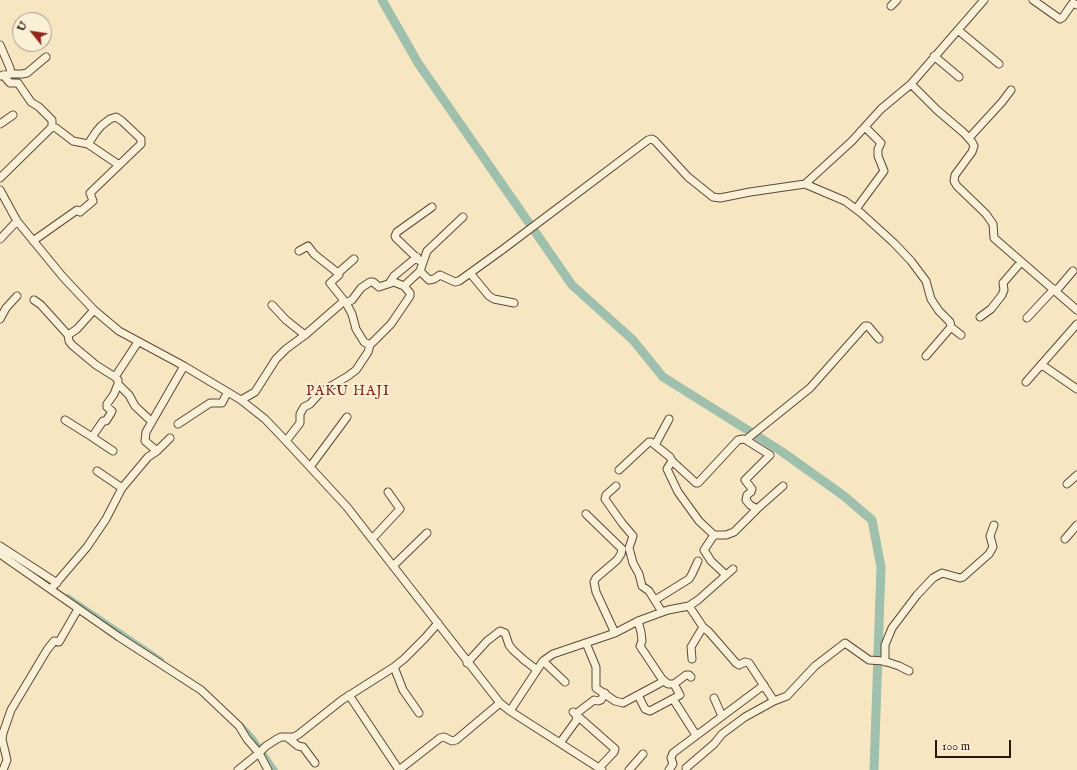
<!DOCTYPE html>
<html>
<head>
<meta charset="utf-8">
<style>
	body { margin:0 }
	#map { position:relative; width:1077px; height:770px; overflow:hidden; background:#f7e6c2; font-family:"IM FELL English",serif }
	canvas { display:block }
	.north { position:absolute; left:12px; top:12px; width:40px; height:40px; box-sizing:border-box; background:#faefd7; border:1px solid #a59885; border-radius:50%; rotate:300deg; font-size:11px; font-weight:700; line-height:16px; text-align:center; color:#26160b }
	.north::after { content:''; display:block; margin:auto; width:14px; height:18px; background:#8f2418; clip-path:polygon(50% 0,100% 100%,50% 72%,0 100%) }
	.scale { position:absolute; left:935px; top:740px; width:76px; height:18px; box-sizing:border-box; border:2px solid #26160b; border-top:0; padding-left:5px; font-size:12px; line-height:14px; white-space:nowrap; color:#26160b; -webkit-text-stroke:3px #faefd7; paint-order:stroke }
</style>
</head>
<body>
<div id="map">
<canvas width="1077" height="770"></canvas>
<div class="north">U</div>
<div class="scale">100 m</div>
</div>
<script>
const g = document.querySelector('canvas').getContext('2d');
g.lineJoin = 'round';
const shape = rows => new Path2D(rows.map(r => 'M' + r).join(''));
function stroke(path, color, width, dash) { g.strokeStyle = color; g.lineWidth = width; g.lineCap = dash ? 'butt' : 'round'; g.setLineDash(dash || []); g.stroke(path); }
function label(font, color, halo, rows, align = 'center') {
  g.font = font + ' "IM FELL English",serif'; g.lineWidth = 4; g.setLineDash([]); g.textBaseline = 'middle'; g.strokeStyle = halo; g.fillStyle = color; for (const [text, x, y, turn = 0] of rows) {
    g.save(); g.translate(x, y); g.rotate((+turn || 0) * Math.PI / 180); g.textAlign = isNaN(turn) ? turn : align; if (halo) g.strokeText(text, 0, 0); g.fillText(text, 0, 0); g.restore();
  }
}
stroke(shape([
	[68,597,161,660],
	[241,725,253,738,275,770]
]), '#9fc0ac', 5.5);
stroke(shape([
	[382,0,418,63,572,285,633,340,663,377,781,451,844,496,872,520,881,567,874,770]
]), '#9fc0ac', 9);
const minor = shape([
	[1033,0,1060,19,1063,17,1072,4,1073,3,1077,5],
	[891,6,897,0],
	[958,30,999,64],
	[0,45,10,68,11,74],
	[934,56,959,77],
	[3,75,10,83,18,83,31,102,39,107,52,120,52,127],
	[0,76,11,74,22,74,27,73,46,57],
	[911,84,937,110,964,133,972,142,974,146,972,152,955,175,954,181,957,186,986,214,993,224,994,238,1077,310],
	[0,124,13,115],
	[969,138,1002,102,1011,90],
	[88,144,119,165],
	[0,178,52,127,56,128,73,141,88,144,96,132,101,126,110,119,116,117,122,121,141,139,141,144,90,193,93,201,80,212,77,210,33,241],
	[805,184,845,201,861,213,894,243,911,261,926,281,931,299,939,311,950,322,951,327,961,335],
	[0,190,17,221,63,277,94,310,119,331,184,366,241,400,265,419,286,441,347,507,500,703,510,711,602,770],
	[856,209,884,171,878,156,878,149,881,143,865,127],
	[0,239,17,221],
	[299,251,308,246,314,254,338,273],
	[422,263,396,238,395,236,397,232,432,207],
	[420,271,429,280,434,279,440,275,455,282,459,281,502,250,648,140,652,139,655,141,688,177,713,197,720,198,750,192,805,184,852,141,881,109,911,84,984,0],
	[470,273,489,296,494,299,514,303],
	[390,282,394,276,417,257],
	[404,286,420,271,427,251,463,217],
	[1056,291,1073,271],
	[34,300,41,305,68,335,77,329,94,310],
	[346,303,352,314,356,329,364,342,370,345],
	[272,305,286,320,305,335],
	[980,317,991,309,1002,295,1004,290,1003,283,1021,262],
	[1027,318,1054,289],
	[0,319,6,308,17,296],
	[68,335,69,341,72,345,96,365,115,377,118,380,118,384,129,395,135,406,151,421],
	[926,356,951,327],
	[1042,365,1077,389],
	[115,377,138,342],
	[1026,382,1077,324],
	[241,400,255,392,276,359,286,349,305,335,344,301],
	[669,419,655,445,670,457,672,461,667,469,678,492,699,521,714,535,704,550,711,561,726,575],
	[65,420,92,437],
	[178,424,210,403,222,403,227,393],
	[286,441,300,423,300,414,304,407,310,404,321,392,348,376,356,370,368,352,370,345,391,324,410,296,410,293,404,286,394,282,379,287,373,282,370,282,361,288,352,300,346,303,330,283,339,275,338,273,354,259],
	[113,451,92,437,103,421,106,421,111,413,112,411,107,407,107,404,114,394,118,384],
	[157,451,145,441,146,432,184,366],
	[672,461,696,483,698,483,738,440,743,439,746,440],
	[310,467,347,417],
	[619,470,649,442,651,442,655,445],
	[97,471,122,488],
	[1067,484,1077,475],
	[616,486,606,495,605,499,622,523,633,536,629,548,633,563,639,574,642,586,649,591,662,612],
	[757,509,783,486],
	[586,514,622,549,621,554,617,560,596,578,594,582,596,592,615,633],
	[714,535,726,535,734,532,757,509,750,505,746,500,747,495,751,492,752,489,745,480,770,455,746,440,748,438,810,388,865,326,868,326,879,339],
	[372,539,400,509,388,492],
	[1065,539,1077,525],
	[0,546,57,583],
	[0,554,119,637,201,690,239,726,247,739,259,753,268,770],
	[393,566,427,533],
	[51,589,87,547,106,519,122,488,148,457,157,451,170,438],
	[655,600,689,579,692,574,698,561],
	[689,606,703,627,709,632,736,663,739,665,745,662,749,663,774,701,787,696,815,666,845,643,869,660,884,661,899,666,909,671],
	[586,643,596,667,596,688,615,701,623,703,664,681],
	[692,659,691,647,703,627],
	[543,661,565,682],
	[885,662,885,645,892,628,917,595,933,578,942,573,960,578,963,577,989,554,993,547,990,536,994,525],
	[467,663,487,641,500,631,505,633,509,645,513,650,524,660,537,670],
	[394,667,403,690,419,713],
	[674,684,686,675,689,675,691,677],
	[349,695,399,770],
	[638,695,645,709,650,711,680,695,674,684,668,684,662,679,640,646,642,641,641,632,638,621],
	[714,698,722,716],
	[673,699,696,735],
	[510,711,543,661,553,654,615,633,638,621,668,610,689,606,698,600,733,569],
	[573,712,615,749,614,752,599,768],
	[288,738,298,746,303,747,315,763],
	[560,743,576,721,577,713,594,700,598,701,601,700,605,693],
	[686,768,714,744,722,734,745,717,774,701],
	[3,770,7,760,2,739,3,733,11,710,47,650,54,641,59,642,78,609],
	[238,770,259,753,266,746,277,739,281,737,294,737,299,734,342,700,394,667,404,659,425,638,438,623],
	[399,770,440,738,444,737,452,741,456,740,500,703],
	[629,770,643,754],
	[669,770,673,764,671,758,673,753,764,685]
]);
stroke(minor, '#5a4a39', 9);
stroke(minor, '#faefd7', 7);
g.letterSpacing = '1px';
label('14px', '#7a1f14', '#faefd7', [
	["PAKU HAJI",348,392]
]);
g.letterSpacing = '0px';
</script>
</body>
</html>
